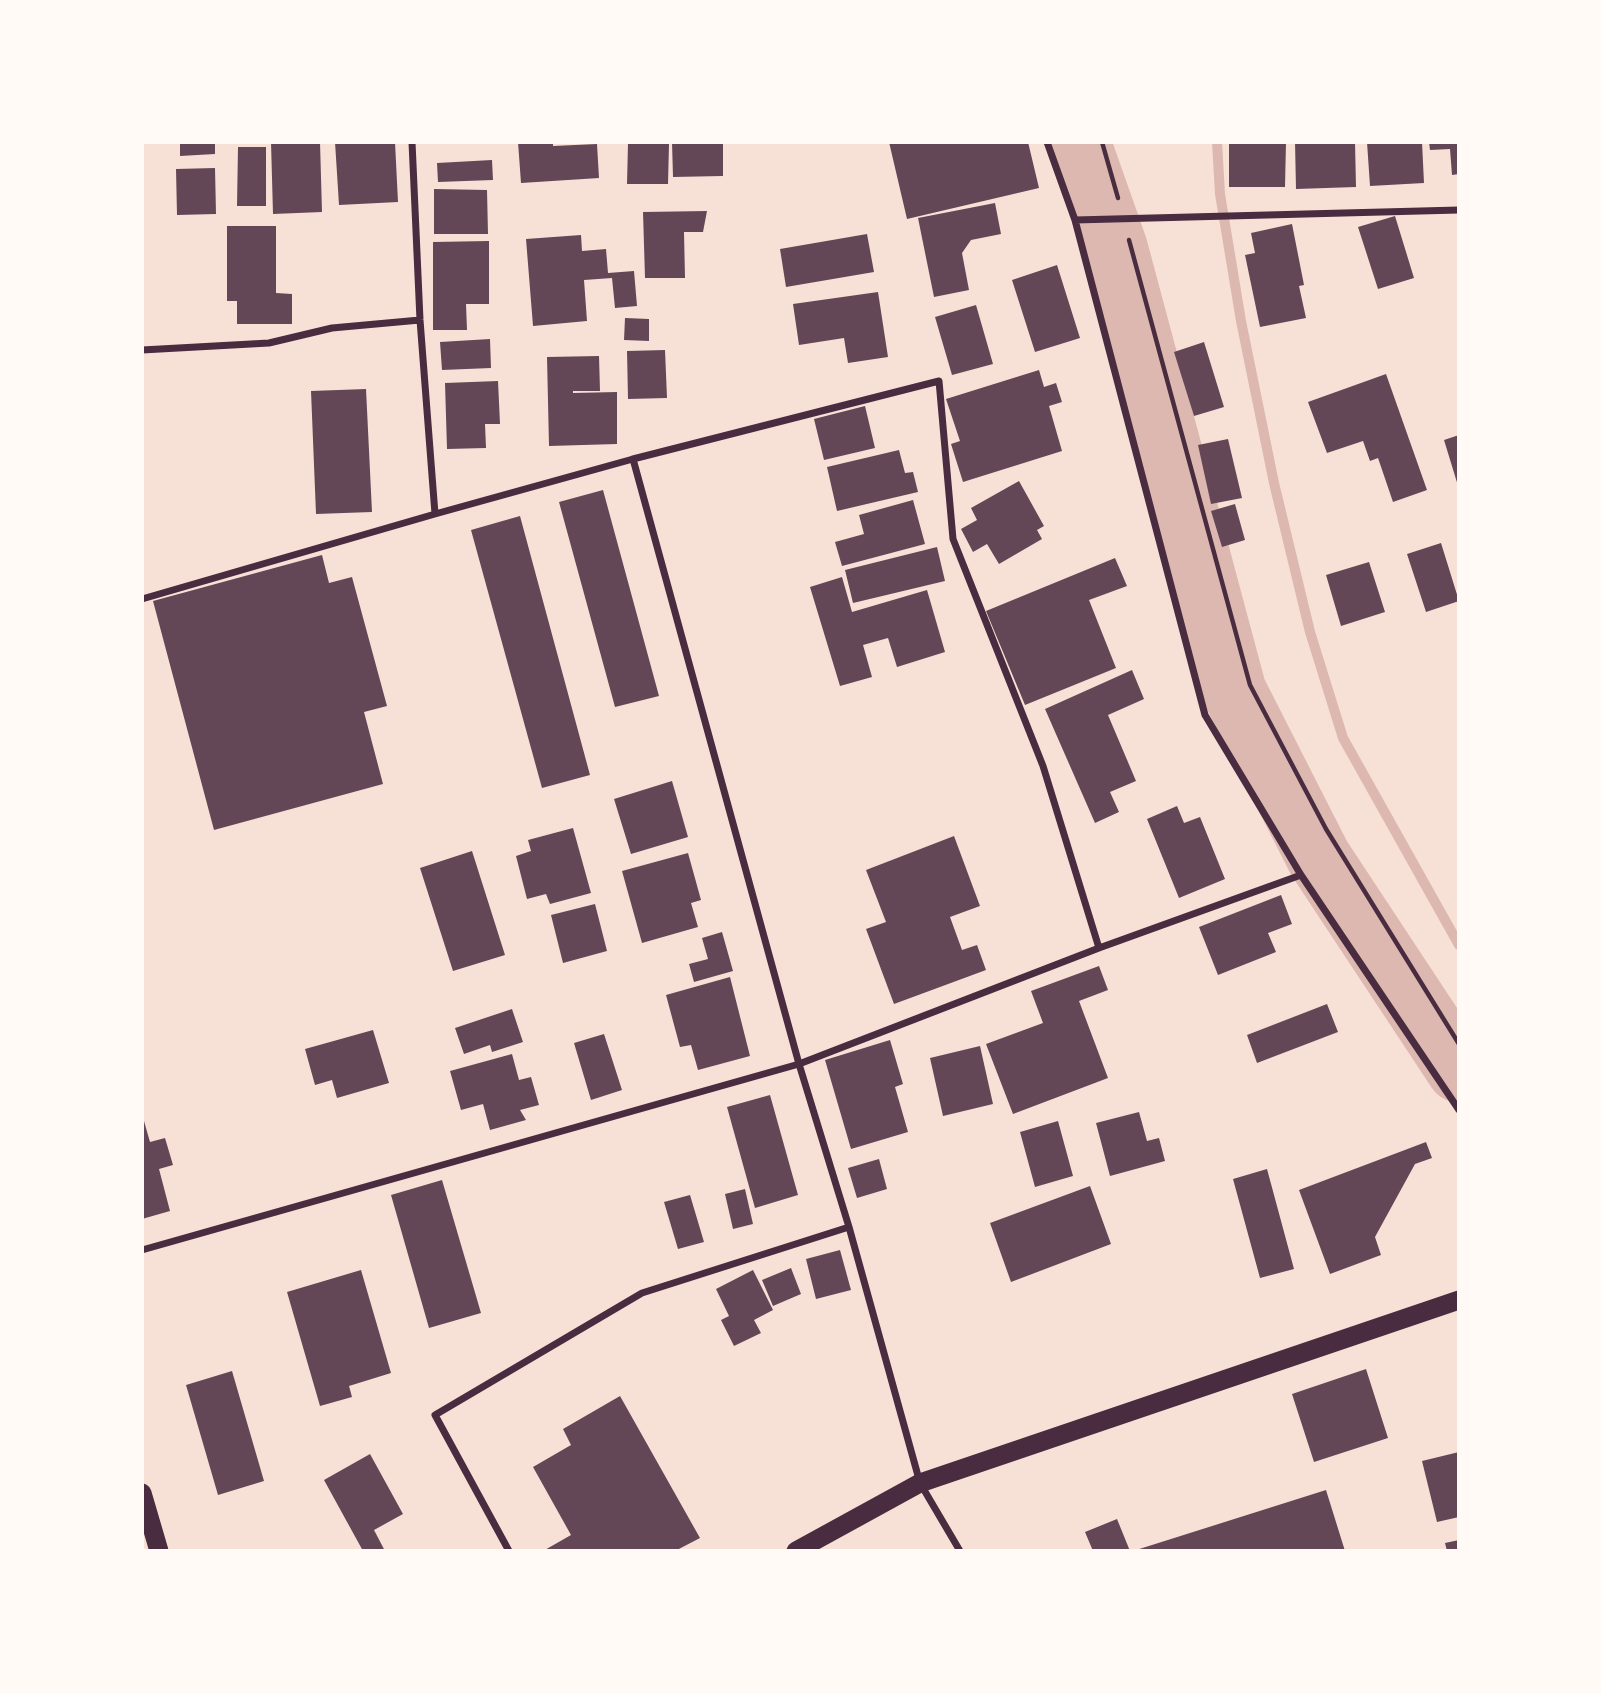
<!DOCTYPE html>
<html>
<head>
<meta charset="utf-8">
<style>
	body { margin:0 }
	#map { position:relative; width:1601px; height:1693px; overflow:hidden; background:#f7e1d7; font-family:"Open Sans",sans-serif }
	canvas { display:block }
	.frame { position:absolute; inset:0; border:144px solid #fffaf5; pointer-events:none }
</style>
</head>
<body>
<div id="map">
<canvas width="1601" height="1693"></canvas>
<div class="frame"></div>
</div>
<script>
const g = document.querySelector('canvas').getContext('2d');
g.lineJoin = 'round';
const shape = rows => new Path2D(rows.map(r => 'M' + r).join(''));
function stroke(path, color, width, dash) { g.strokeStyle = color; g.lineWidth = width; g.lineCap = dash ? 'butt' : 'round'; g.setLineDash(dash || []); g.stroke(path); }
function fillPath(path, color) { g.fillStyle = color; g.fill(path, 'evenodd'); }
stroke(shape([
	[1217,142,1220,194,1241,321,1274,483,1310,632,1343,738,1459,945]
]), '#dcb8b0', 10);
stroke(shape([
	[1078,142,1115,247,1234,691,1319,858,1459,1070]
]), '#dcb8b0', 65);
fillPath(shape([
	[180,142,215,142,215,154,180,156],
	[271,142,320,142,322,212,273,214],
	[335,142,395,142,398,202,339,205],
	[518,142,553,142,553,146,597,144,599,178,521,183],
	[672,142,723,142,723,176,673,177],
	[889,142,1028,142,1039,188,907,219],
	[1229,142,1286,142,1285,187,1229,187],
	[1295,142,1355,142,1356,187,1296,189],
	[1367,142,1422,142,1424,183,1370,186],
	[1429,142,1459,142,1459,174,1452,175,1450,149,1430,150],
	[628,143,669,144,668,184,627,184],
	[238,147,266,147,266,206,237,206],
	[492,160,493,180,438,182,437,163],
	[215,168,216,214,177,215,176,169],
	[434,189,487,190,488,234,434,234],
	[995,203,1001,234,971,240,962,253,969,290,934,297,918,218],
	[707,211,703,232,684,232,685,278,645,278,643,212],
	[1395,216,1414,278,1378,289,1358,227],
	[1292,224,1304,285,1299,286,1306,318,1260,327,1245,255,1255,253,1251,233],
	[227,226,276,226,276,293,292,294,292,324,237,324,237,301,227,301],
	[867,234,874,272,786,287,780,249],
	[581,235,582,251,606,249,608,273,634,271,637,306,615,308,612,278,584,280,587,321,533,326,526,239],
	[489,241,489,304,466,304,467,330,433,330,433,242],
	[1057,265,1080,338,1035,352,1012,280],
	[878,292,888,357,848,363,844,338,799,345,793,304],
	[976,305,993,364,952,375,935,317],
	[625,318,649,319,649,341,624,340],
	[490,339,491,368,442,370,440,342],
	[1204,342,1224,407,1194,416,1174,352],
	[665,350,667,398,628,399,627,351],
	[599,356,600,391,573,391,573,393,617,392,617,444,549,446,547,357],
	[1039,370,1044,387,1056,383,1062,402,1049,406,1062,451,963,482,951,444,960,441,946,399],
	[1386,374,1427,490,1393,502,1378,458,1370,461,1363,441,1327,453,1308,402],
	[498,381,500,424,485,424,486,448,447,449,445,383],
	[366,389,372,512,316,514,311,391],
	[865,406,875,448,824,460,814,419],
	[1459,435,1459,489,1444,440],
	[1228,439,1242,498,1211,504,1198,445],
	[899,450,905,473,913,472,918,492,837,511,827,467],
	[1019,481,1044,526,1037,530,1042,539,999,564,987,544,973,552,961,529,977,520,971,508],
	[603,490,659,696,615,707,559,502],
	[913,500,925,544,842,566,835,542,864,534,859,515],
	[1235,504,1245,540,1222,547,1211,511],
	[520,516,590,775,542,788,471,530],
	[1441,543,1459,601,1426,612,1407,554],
	[937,547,945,581,853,603,845,570],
	[322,555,329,583,352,577,387,706,364,712,383,784,214,830,153,601],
	[1115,558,1127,586,1089,600,1116,668,1025,705,986,611],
	[1369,562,1385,612,1341,626,1326,575],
	[842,577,852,612,927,590,945,652,897,667,888,638,863,645,872,677,840,686,810,587],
	[1132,670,1144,699,1108,715,1136,781,1110,792,1119,812,1095,823,1045,709],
	[672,781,688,837,631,854,614,799],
	[1177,806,1184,823,1200,817,1225,879,1179,898,1147,819],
	[573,828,591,893,550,904,546,894,527,899,516,856,531,851,528,840],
	[954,836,980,906,950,917,962,950,977,945,986,970,894,1004,866,929,886,922,866,870],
	[472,851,505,955,453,971,420,868],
	[688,853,701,900,691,903,698,927,642,943,622,871],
	[1281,895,1292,924,1268,933,1276,952,1218,975,1199,927],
	[595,904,607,951,563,963,551,915],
	[722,932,733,971,694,982,689,964,708,959,702,938],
	[1099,966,1108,990,1079,1001,1108,1078,1013,1114,986,1044,1043,1023,1031,991],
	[730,977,750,1056,698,1070,691,1045,680,1047,666,995],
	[1327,1004,1338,1032,1257,1063,1247,1035],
	[512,1009,523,1042,492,1052,490,1045,464,1054,455,1028],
	[373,1030,389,1083,337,1098,332,1080,315,1085,305,1049],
	[604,1034,622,1090,591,1100,574,1043],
	[890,1040,903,1084,895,1087,908,1132,851,1149,825,1060],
	[980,1046,993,1104,943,1116,930,1058],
	[512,1054,519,1080,531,1077,539,1105,520,1110,526,1120,490,1130,483,1104,461,1110,450,1071],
	[770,1095,798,1195,755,1208,727,1107],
	[1139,1112,1147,1141,1159,1138,1165,1161,1110,1176,1096,1123],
	[142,1114,150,1142,165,1138,173,1165,159,1169,170,1211,142,1219],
	[1058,1121,1073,1176,1035,1187,1020,1132],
	[1426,1142,1432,1158,1415,1164,1375,1237,1381,1255,1330,1274,1299,1190],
	[879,1159,887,1189,857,1198,848,1168],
	[1267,1169,1294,1269,1260,1278,1233,1179],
	[442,1180,481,1313,429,1328,391,1195],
	[1090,1186,1111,1244,1011,1282,990,1223],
	[745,1189,753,1224,733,1229,725,1194],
	[690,1195,704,1242,678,1249,664,1202],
	[840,1250,851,1290,816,1299,806,1259],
	[791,1268,801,1294,773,1306,762,1280],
	[361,1270,391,1373,349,1386,352,1397,320,1406,287,1292],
	[753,1270,773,1310,754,1320,761,1333,734,1346,721,1320,729,1316,716,1289],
	[1366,1369,1388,1438,1314,1462,1292,1394],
	[232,1371,264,1481,218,1495,186,1385],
	[620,1396,700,1538,675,1551,543,1551,571,1535,533,1467,571,1445,563,1429],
	[1459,1452,1459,1517,1437,1522,1422,1461],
	[370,1454,403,1514,374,1530,385,1551,363,1551,324,1480],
	[1326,1490,1345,1551,1133,1551],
	[1117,1519,1130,1551,1093,1551,1085,1532],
	[1459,1540,1459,1551,1447,1551,1445,1543]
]), '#644757');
stroke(shape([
	[1102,142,1118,198],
	[1129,240,1250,685,1326,829,1459,1044]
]), '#4a2c40', 4.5);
stroke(shape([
	[412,142,420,320,435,514,633,459,799,1064,849,1227,920,1483,960,1551],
	[1047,142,1075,220,1205,715,1301,875,1459,1110],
	[1075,220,1459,210],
	[142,350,269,343,332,328,420,320],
	[633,459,939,381,953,539,1043,766,1099,948],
	[142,599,435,514],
	[142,1250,799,1064,1099,948,1301,875],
	[509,1551,435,1415,642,1293,849,1227]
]), '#4a2c40', 7);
stroke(shape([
	[142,1493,159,1551],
	[796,1551,920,1483,1459,1300]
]), '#4a2c40', 19);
</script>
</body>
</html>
